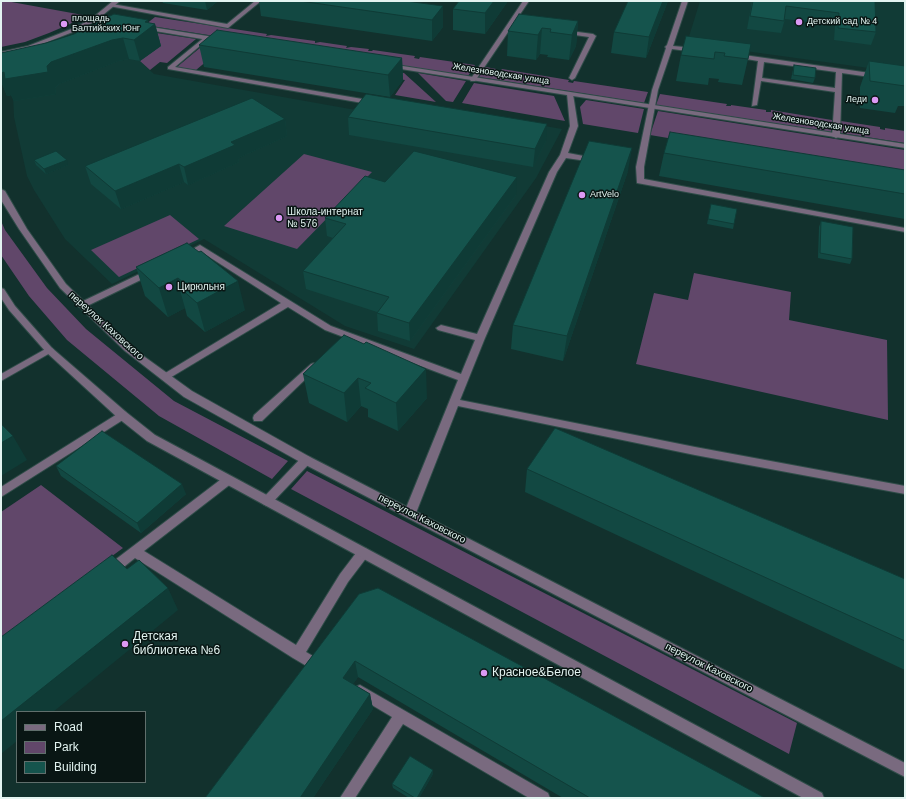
<!DOCTYPE html>
<html>
<head>
<meta charset="utf-8">
<style>
	body { margin:0 }
	#map { position:relative; width:906px; height:799px; overflow:hidden; background:#12312d; font-family:Helvetica,sans-serif }
	canvas { display:block }
	.frame { position:absolute; inset:0; border:2px solid #e3f4f1; pointer-events:none }
	.legend { position:absolute; left:16px; top:711px; width:130px; height:72px; box-sizing:border-box; background:#091614; border:1px solid #606f6c; margin:0; padding:5px 7px; list-style:none; font-size:12px; color:#e3f4f1 }
	.legend li { display:flex; align-items:center; gap:8px; height:20px }
	.legend b { width:20px; border:1px solid #606f6c }
</style>
</head>
<body>
<div id="map">
<canvas width="906" height="799"></canvas>
<div class="frame"></div>
<ul class="legend">
<li><b style="height:5px;background:#796a7f"></b>Road</li>
<li><b style="height:11px;background:#61476a"></b>Park</li>
<li><b style="height:11px;background:#15544d"></b>Building</li>
</ul>
</div>
<script>
const g = document.querySelector('canvas').getContext('2d');
g.lineJoin = 'round';
function fillPath(path, color) { g.fillStyle = color; g.fill(path, 'evenodd'); }
const shape = rows => new Path2D(rows.map(r => 'M' + r).join(''));
function stroke(path, color, width, dash) { g.strokeStyle = color; g.lineWidth = width; g.lineCap = dash ? 'butt' : 'round'; g.setLineDash(dash || []); g.stroke(path); }
function label(font, color, halo, rows, align = 'center') {
  g.font = font + ' Helvetica,sans-serif'; g.lineWidth = 3; g.setLineDash([]); g.textBaseline = 'middle'; g.strokeStyle = halo; g.fillStyle = color; for (const [text, x, y, turn = 0] of rows) {
    g.save(); g.translate(x, y); g.rotate((+turn || 0) * Math.PI / 180); g.textAlign = isNaN(turn) ? turn : align; if (halo) g.strokeText(text, 0, 0); g.fillText(text, 0, 0); g.restore();
  }
}
fillPath(shape([
	[700,1,905,1,905,73,687,43],
	[101,46,140,61,154,74,367,112,397,100,562,129,536,178,414,349,345,326,204,239,112,284,65,239,34,190,27,176,14,117,13,95,7,96]
]), '#113b36');
fillPath(shape([
	[3,1,6,1,83,15,70,24,49,33,25,42,1,47,1,2],
	[155,17,267,34,266,36,271,35,315,41,315,43,320,42,347,46,346,48,351,47,369,49,368,51,372,51,373,50,415,56,414,58,419,59,420,57,475,65,468,76,145,25],
	[130,29,196,39,167,63,160,62,150,70,140,61],
	[207,42,404,73,436,102,395,95,405,80,220,50,196,70,177,67],
	[486,67,496,69,495,72,500,72,502,69,569,80,568,82,573,83,574,81,648,92,644,103,479,77],
	[418,73,466,81,453,102,446,101],
	[474,83,554,96,565,121,462,103],
	[660,94,727,104,726,106,731,106,731,105,766,110,766,112,771,112,771,110,832,120,831,132,656,105],
	[586,100,644,109,638,133,583,124,580,107],
	[658,111,905,150,905,174,901,177,650,135],
	[841,121,880,127,880,129,885,130,885,128,905,131,905,143,841,133],
	[304,154,372,172,297,249,224,226],
	[170,215,199,239,119,277,91,250],
	[1,221,5,230,47,288,86,329,174,401,288,461,272,479,159,416,67,340,29,296,1,255],
	[694,273,791,292,789,320,887,340,888,420,636,364,654,293,688,300],
	[307,471,797,723,789,754,291,489],
	[41,485,123,548,1,638,1,512]
]), '#61476a');
const lane = shape([
	[255,1,261,1,228,28,109,6,112,4,227,24,255,1],
	[523,1,529,1,475,81,471,81,470,80,523,1],
	[682,1,688,1,673,46,695,48,698,50,695,52,672,49,658,90,644,167,644,179,905,228,905,232,637,183,636,167,652,90,666,48,665,47,667,45,682,1],
	[563,30,593,34,596,36,575,78,572,80,569,78,589,37,561,33,561,31,563,30],
	[206,36,208,37,208,39,175,67,374,101,377,103,374,105,168,69,168,67,206,36],
	[737,54,905,78,905,82,842,73,840,136,836,138,832,136,835,92,761,81,757,105,752,106,758,61,735,57,735,55,737,54],
	[764,62,836,72,835,88,762,78,764,62],
	[570,92,573,94,578,126,568,153,594,158,598,160,594,162,566,158,557,172,485,338,460,400,695,447,905,486,905,494,695,455,458,406,416,513,414,516,410,518,406,516,404,513,458,380,325,330,288,307,168,379,162,379,160,377,162,375,281,303,200,251,184,259,180,256,200,245,331,326,461,374,475,340,438,330,436,328,441,325,477,334,549,172,560,155,570,126,567,94,570,92],
	[150,269,153,270,154,272,153,274,85,307,79,307,78,305,79,303,150,269],
	[49,347,52,348,54,350,52,352,1,381,1,374,49,347],
	[314,363,317,364,319,366,317,368,262,421,254,421,253,418,254,415,311,364,314,363],
	[122,411,126,412,127,415,126,418,1,497,1,487,122,411],
	[306,456,310,457,311,460,310,463,271,504,267,506,263,504,261,501,263,498,302,457,306,456],
	[228,476,232,477,233,480,232,483,144,551,296,645,340,574,359,549,363,548,367,549,369,553,367,557,348,582,306,652,325,663,326,667,325,671,320,673,315,671,293,658,135,558,115,574,111,575,107,574,105,570,107,566,224,477,228,476],
	[360,685,548,793,550,798,529,798,403,724,355,798,340,798,392,717,355,695,353,691,355,687,360,685]
]);
const street = shape([
	[113,1,120,1,98,19,115,22,115,24,94,22,78,30,32,48,1,56,1,52,28,46,74,28,91,19,113,1],
	[145,26,220,38,223,40,220,42,143,29,142,28,145,26],
	[390,64,905,144,905,148,388,67,388,65,390,64],
	[1,189,5,191,27,229,66,284,131,347,192,391,310,457,905,763,905,777,302,463,184,397,125,351,60,288,19,229,1,200,1,189],
	[1,288,4,289,15,306,52,348,126,412,155,435,822,793,824,798,803,798,147,441,118,418,46,352,9,310,1,298,1,288]
]);
stroke(lane, '#2f4c48', 2);
stroke(street, '#2f4c48', 2);
fillPath(lane, '#796a7f');
fillPath(street, '#796a7f');
fillPath(shape([
	[162,1,218,1,207,10,163,3],
	[259,1,406,1,443,27,432,41,261,16],
	[459,1,508,1,485,34,453,30,453,9],
	[628,1,668,1,646,58,611,53,614,32],
	[752,1,875,1,876,32,871,45,834,40,835,25,785,19,781,33,747,29],
	[578,21,576,46,569,60,547,57,548,55,540,54,536,60,507,56,508,31],
	[149,23,155,24,161,46,140,61,129,59,118,61,59,84,55,88,56,94,14,101,11,95,7,96,1,81,1,53],
	[686,36,748,59,742,85,718,82,719,79,709,78,708,85,676,81,681,55],
	[199,45,402,58,403,80,390,97,204,67],
	[869,61,905,66,905,109,905,106,898,106,895,113,860,108,860,87],
	[794,65,815,78,813,83,791,79],
	[348,117,546,141,533,167,349,135],
	[285,119,287,136,238,158,239,162,188,185,184,182,121,209,91,184,85,166],
	[664,153,905,170,905,219,659,176],
	[34,160,68,165,46,174,36,165],
	[628,171,563,361,511,349,513,325],
	[385,182,516,195,410,341,378,331,377,313,377,312,306,289,303,271,333,238,327,236,325,218],
	[711,204,734,224,733,229,707,224],
	[821,221,852,259,850,264,818,258,819,227],
	[187,243,245,310,205,332,187,316,185,308,168,317,145,296,136,267],
	[344,335,427,398,398,431,368,417,368,409,361,406,347,422,309,403,303,374],
	[56,466,186,494,141,533,61,476],
	[527,469,905,579,905,670,525,492],
	[359,594,765,798,563,798,358,677,353,684,370,694,373,709,313,798,205,798],
	[433,770,433,774,419,798,409,798,393,788,392,784]
]), '#124842');
fillPath(shape([
	[205,1,218,1,207,10],
	[494,1,508,1,485,34,485,13],
	[663,1,668,1,646,58,649,37],
	[443,6,443,27,432,41,432,20],
	[148,20,150,28,155,24,161,46,140,61,134,40,145,22],
	[578,21,576,46,569,60,572,35],
	[542,28,540,54,536,60,538,35],
	[123,38,129,59,118,61,59,84,55,88,56,94,14,101,11,95,7,96,1,81,1,73,47,66,51,62,112,40],
	[402,58,403,80,390,97,388,75],
	[285,119,287,136,238,158,239,162,188,185,184,167,231,142],
	[547,124,546,141,533,167,535,149],
	[632,148,628,171,563,361,567,336],
	[67,160,68,165,46,174,44,169],
	[179,164,184,182,121,209,115,191],
	[517,177,516,195,410,341,409,323],
	[178,278,182,290,179,287,185,308,168,317,159,288],
	[238,281,245,310,205,332,197,303],
	[426,369,427,398,398,431,396,403],
	[358,378,361,406,347,422,344,393],
	[13,436,27,460,1,476,1,443],
	[182,484,186,494,141,533,137,523],
	[168,588,178,610,53,712,17,712,17,741,1,754,1,721],
	[355,661,358,677,347,693,343,678],
	[370,694,373,709,313,798,300,798],
	[433,770,433,774,419,798,417,798]
]), '#0f3b36');
const building = shape([
	[300,1,406,1,443,6,432,20,300,1],
	[459,1,494,1,485,13,453,9,459,1],
	[628,1,663,1,649,37,614,32,628,1],
	[753,1,875,1,876,32,838,28,839,13,786,6,784,21,750,16,753,1],
	[114,14,148,20,145,22,155,24,134,40,123,38,112,40,51,62,47,66,48,72,5,79,4,72,1,73,1,53,46,43,74,34,114,14],
	[519,14,578,21,572,35,550,32,551,29,542,28,538,35,508,31,519,14],
	[217,30,402,58,388,75,199,45,217,30],
	[686,36,751,44,748,59,724,56,725,53,715,52,714,59,681,55,686,36],
	[869,61,905,66,905,86,870,81,869,61],
	[794,65,816,68,815,78,793,75,794,65],
	[366,94,547,124,535,149,348,117,366,94],
	[252,98,285,119,231,142,235,145,184,167,179,164,115,191,85,166,252,98],
	[670,132,905,170,905,194,664,153,670,132],
	[589,141,632,148,567,336,513,325,589,141],
	[56,151,67,160,44,169,34,160,56,151],
	[414,151,517,177,409,323,377,313,389,297,303,271,346,224,325,218,365,176,385,182,414,151],
	[711,204,737,209,734,224,708,219,711,204],
	[821,221,853,227,852,259,820,253,821,221],
	[187,243,199,252,201,251,238,281,197,303,179,287,185,284,178,278,159,288,136,267,187,243],
	[344,335,364,344,366,342,426,369,396,403,365,388,371,383,358,378,344,393,303,374,344,335],
	[1,424,13,436,1,443,1,424],
	[555,428,905,579,905,641,527,469,555,428],
	[102,431,182,484,137,523,56,466,102,431],
	[112,555,127,569,139,560,168,588,1,721,1,637,112,555],
	[378,588,765,798,590,798,355,661,343,678,370,694,300,798,205,798,359,594,378,588],
	[410,756,433,770,417,798,415,798,392,784,410,756]
]);
fillPath(building, '#15544d');
stroke(building, '#0f3b36', 1);
for (const [x, y, r, color] of [
	[799,22,4,"#dc99f4"],
	[64,24,4,"#dc99f4"],
	[875,100,4,"#dc99f4"],
	[582,195,4,"#dc99f4"],
	[279,218,4,"#dc99f4"],
	[169,287,4,"#dc99f4"],
	[125,644,4,"#dc99f4"],
	[484,673,4,"#dc99f4"]
]) { const dot = new Path2D(); dot.arc(x, y, r, 0, 2 * Math.PI); g.fillStyle = color; g.fill(dot); stroke(dot, '#091614', 1.5); }
label('9px', '#e3f4f1', '#091614', [
	["площадь",72,19],
	["Балтийских Юнг",72,29],
	["Детский сад № 4",807,22],
	["Леди",867,100,"right"],
	["ArtVelo",590,195]
], 'left');
label('9px', '#e3f4f1', '#091614', [
	["Железноводская улица",501,74,9],
	["Железноводская улица",821,124,9]
]);
label('10px', '#e3f4f1', '#091614', [
	["Школа-интернат",287,212],
	["№ 576",287,224],
	["Цирюльня",177,287]
], 'left');
label('10px', '#e3f4f1', '#091614', [
	["переулок Каховского",106,326,42],
	["переулок Каховского",422,519,27],
	["переулок Каховского",709,668,27]
]);
label('12px', '#e3f4f1', '#091614', [
	["Детская",133,637],
	["библиотека №6",133,651],
	["Красное&Белое",492,673]
], 'left');
</script>
</body>
</html>
